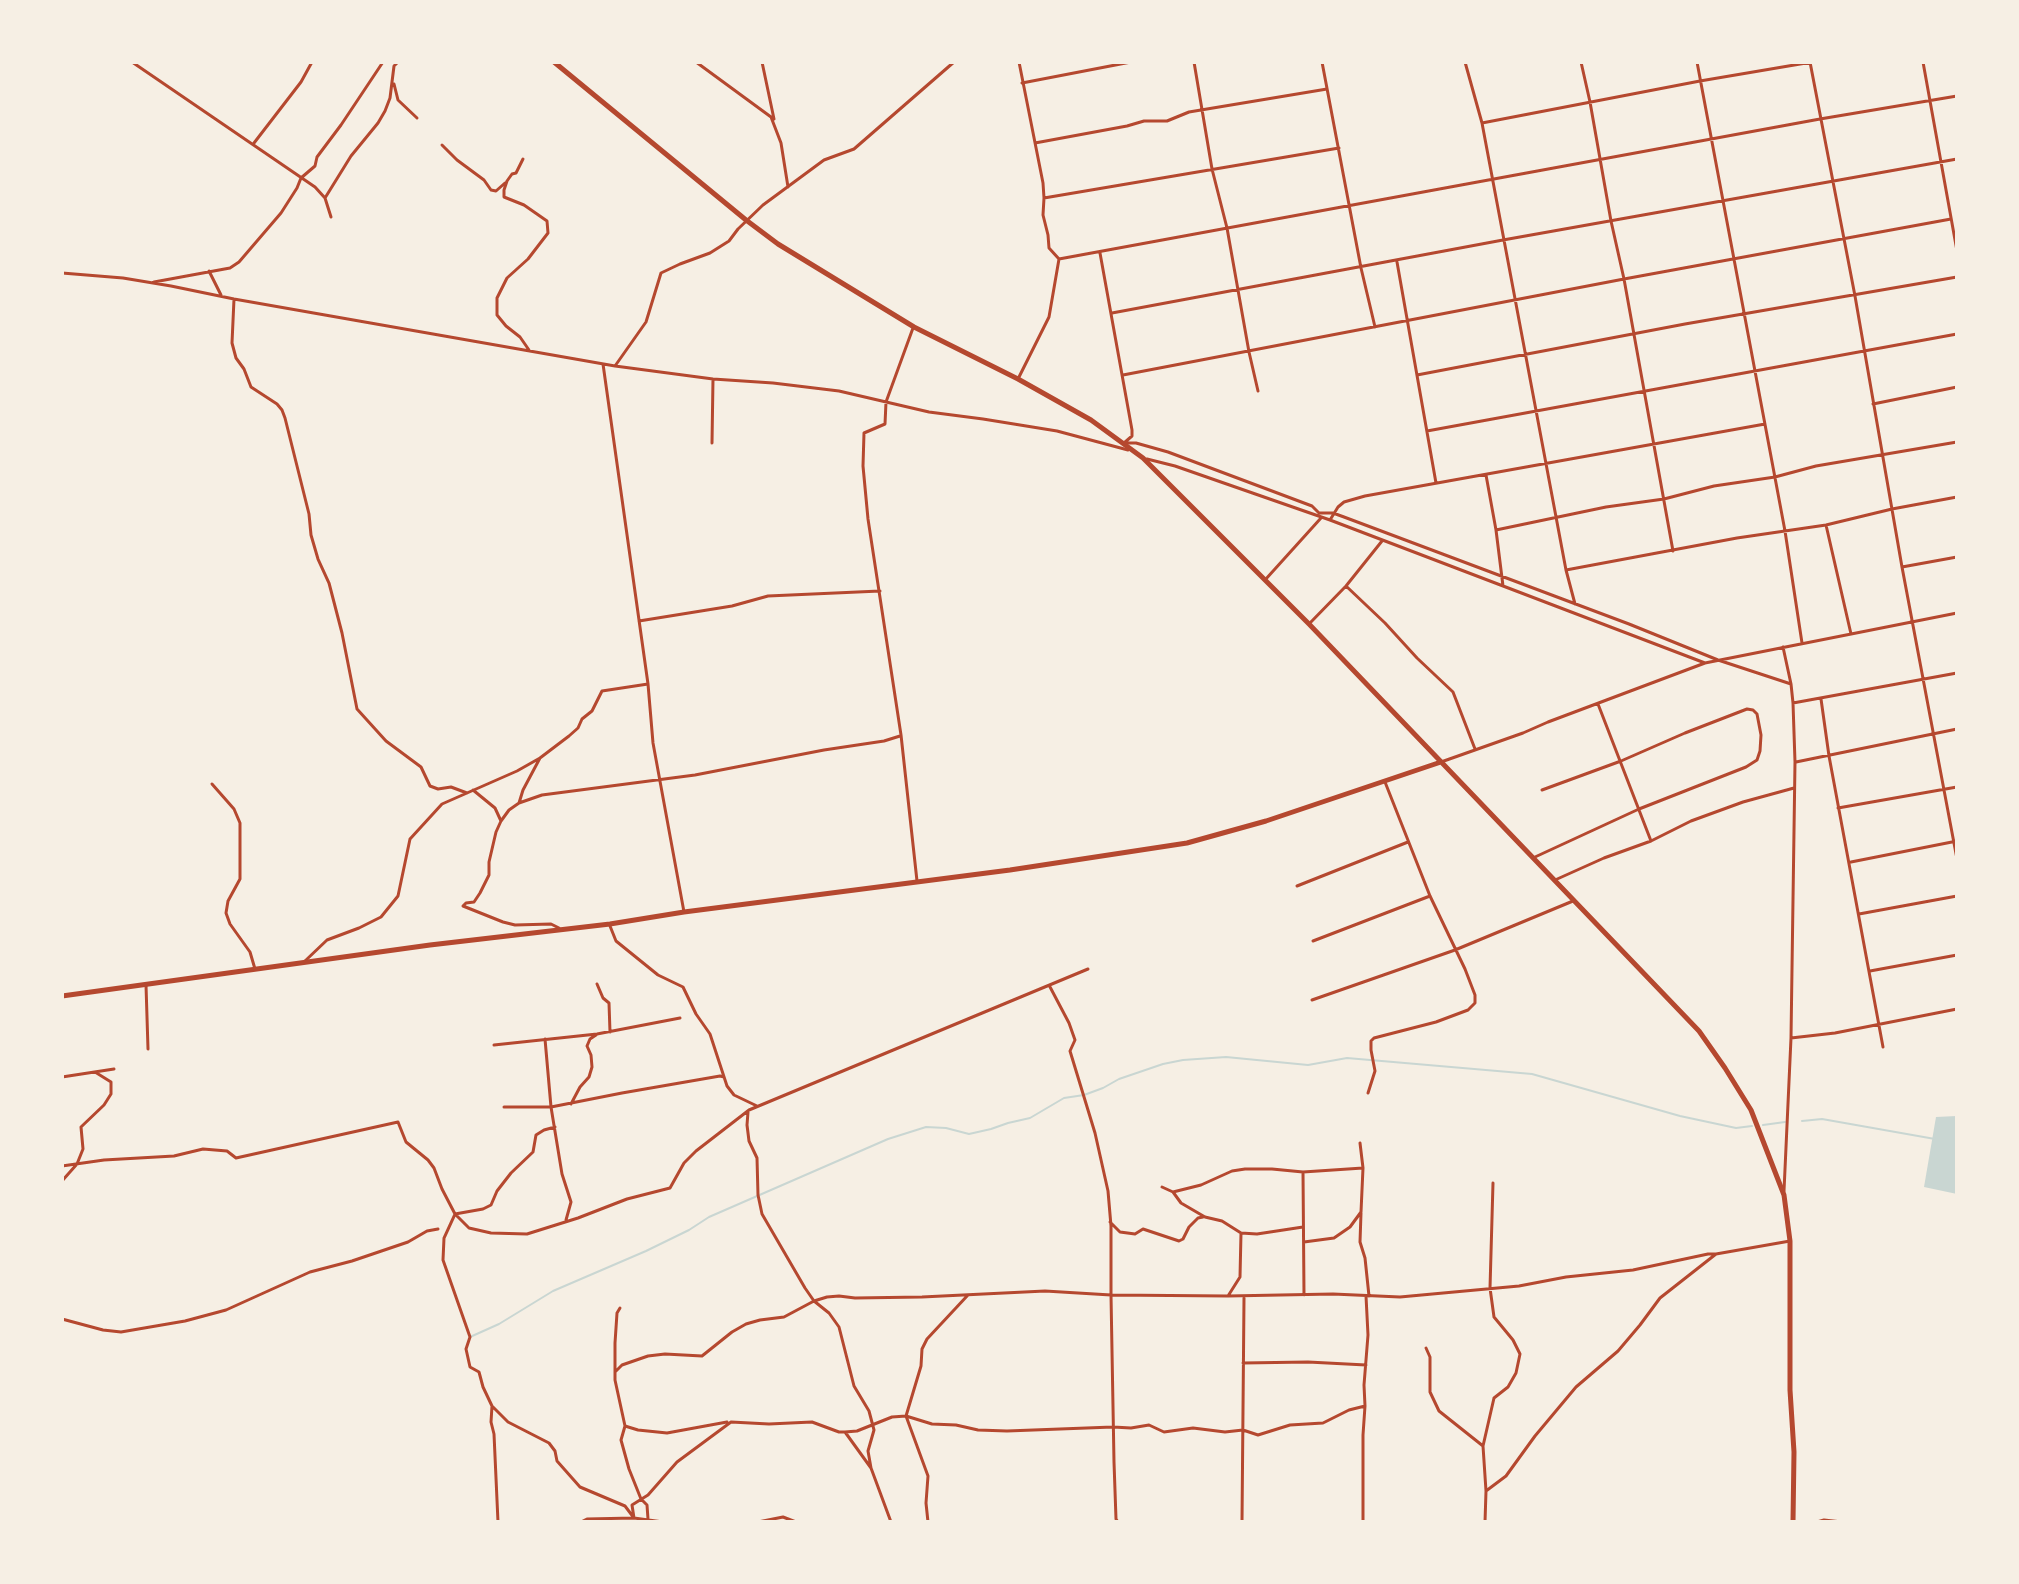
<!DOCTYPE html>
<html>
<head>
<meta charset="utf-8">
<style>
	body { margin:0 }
	#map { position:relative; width:2019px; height:1584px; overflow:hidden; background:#f6efe4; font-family:Quicksand,sans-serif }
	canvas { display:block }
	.frame { position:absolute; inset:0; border:64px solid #f6efe4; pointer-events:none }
</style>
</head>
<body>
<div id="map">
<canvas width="2019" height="1584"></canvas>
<div class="frame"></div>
</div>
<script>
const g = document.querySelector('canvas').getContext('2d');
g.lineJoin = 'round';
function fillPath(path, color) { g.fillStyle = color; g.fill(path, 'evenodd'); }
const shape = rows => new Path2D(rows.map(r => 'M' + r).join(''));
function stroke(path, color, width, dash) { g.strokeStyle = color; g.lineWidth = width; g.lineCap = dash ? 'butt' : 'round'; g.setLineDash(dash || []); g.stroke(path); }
fillPath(shape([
	[1957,1116,1957,1194,1924,1187,1936,1117]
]), '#c9d6d2');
stroke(shape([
	[1802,1121,1822,1119,1935,1139],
	[1763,1125,1785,1122],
	[470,1337,499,1324,553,1291,646,1251,689,1230,709,1217,888,1139,926,1127,946,1128,969,1134,991,1129,1008,1123,1030,1118,1064,1098,1084,1095,1103,1088,1119,1079,1163,1064,1183,1060,1226,1057,1308,1065,1347,1058,1532,1074,1680,1116,1736,1128,1752,1126]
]), '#c9d6d2', 2);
stroke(shape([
	[132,62,315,187,325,198,331,217],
	[696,62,771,117,781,143,788,187],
	[762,62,774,119],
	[1019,62,1043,183,1044,198,1043,215,1048,235,1049,248,1059,259],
	[1194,62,1212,169,1227,228,1249,352,1258,391],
	[1322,62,1361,268,1375,327],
	[1465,62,1482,123,1566,570,1575,604],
	[1581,62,1590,102,1611,221,1624,279,1673,551],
	[1697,62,1785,531,1802,643],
	[1810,62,1855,296,1902,567,1957,859],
	[1923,62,1957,251],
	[1022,83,1131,62],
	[394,84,398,100,417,118],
	[1482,123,1700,81,1812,62],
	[254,143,301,82,312,62],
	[1035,143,1127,126,1144,121,1167,121,1189,112,1327,89],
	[442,145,457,160,484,180,491,190,496,191,505,183],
	[523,159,516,173,512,174,507,181,504,190,504,197,524,205,547,221,548,233,528,259,507,278,497,298,497,315,506,326,520,337,529,350],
	[325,198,351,156,378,123,385,111,390,98,394,66,398,62],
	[1044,198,1339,148],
	[1100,253,1132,430,1132,436,1124,443],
	[1059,259,1820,119,1957,96],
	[1397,262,1436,483],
	[209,271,221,295],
	[62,273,123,278,171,286,234,299,615,366,713,379,773,383,839,391,929,412,983,419,1057,431,1128,450],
	[154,282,230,268,239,262,281,213,297,188,301,178,315,166,317,157,341,125,383,62],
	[234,299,232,343,236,358,244,369,251,387,277,404,282,410,285,418,309,514,311,535,318,559,329,583,342,633,357,709,386,741,421,767,430,786,438,789,451,787,467,793],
	[1112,313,1503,240,1957,159],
	[913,328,886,402,885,424,864,433,863,466,868,519,901,735,917,881],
	[603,364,648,684,653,743,684,912],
	[615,366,646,322,661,273,680,264,710,253,729,241,738,229,763,205,824,160,854,149,954,62],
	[1123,375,1624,279,1951,219],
	[1417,375,1685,324,1957,277],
	[1018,379,1049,317,1059,259],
	[1873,404,1957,387],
	[1427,431,1957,334],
	[712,443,713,379],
	[1124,443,1136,443,1168,452,1312,506,1319,513,1333,513,1344,517,1629,624,1718,660,1791,684],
	[1147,459,1175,466,1330,520,1705,663],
	[1486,475,1496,530,1503,586],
	[1330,520,1338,507,1344,502,1365,496,1765,424],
	[1826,525,1851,634],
	[1496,530,1606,507,1664,499,1714,486,1775,477,1816,466,1957,442],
	[1902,567,1957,557],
	[1566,570,1737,538,1826,525,1892,509,1957,497],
	[1265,580,1321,518],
	[1346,586,1385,623,1417,658,1453,692,1475,749],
	[639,621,732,606,768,596,880,591],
	[1309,624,1346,586,1382,541],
	[1783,647,1791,684,1793,703,1795,762,1791,1038,1784,1191],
	[1821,699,1829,756,1883,1047],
	[1793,703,1957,673],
	[1598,704,1651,841],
	[1441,762,1523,733,1548,722,1705,663,1957,613],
	[1796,762,1957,729],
	[212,784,234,809,240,823,240,879,228,901,226,913,230,924,250,952,255,969],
	[473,790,495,808,501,821],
	[519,803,542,795,695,775,824,750,884,741,900,736],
	[1838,808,1957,787],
	[1535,857,1639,809,1746,767,1757,760,1760,751,1761,735,1757,714,1753,710,1747,709,1685,733,1621,761,1542,790],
	[1851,862,1957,841],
	[1555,880,1604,858,1651,841,1691,821,1743,802,1794,788],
	[1297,886,1408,842],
	[463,906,466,903,474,902,480,893,489,875,489,862,496,832,501,821,509,810,519,803,523,790,540,758,569,736,578,728,582,719,592,711,602,691,648,684],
	[463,906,503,922,515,925,551,924,559,928],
	[1859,914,1957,896],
	[610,926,616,941,658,975,683,987,696,1014,710,1034,727,1086,734,1095,757,1106],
	[1313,941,1430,896],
	[305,961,327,940,359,928,381,917,398,896,410,839,442,804,517,771,540,758],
	[1870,971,1957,955],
	[597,984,603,998,609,1003,610,1032],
	[146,985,148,1049],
	[1312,1000,1455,950,1573,901],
	[1791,1038,1835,1033,1957,1009],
	[545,1039,551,1107,562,1174,571,1202,566,1220],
	[494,1045,597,1034,680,1018],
	[62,1077,114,1069],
	[1368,1093,1375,1071,1371,1050,1371,1041,1374,1038,1436,1022,1468,1010,1475,1003,1475,995,1465,969,1430,896,1385,782],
	[571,1104,580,1087,589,1077,592,1067,591,1055,587,1046,590,1039,596,1035],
	[504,1107,551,1107,622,1093,720,1076,724,1077],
	[748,1112,747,1125,749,1141,757,1158,758,1195,762,1214,805,1288,814,1301,829,1313,839,1327,854,1386,869,1411,874,1430,868,1451,871,1468,891,1522],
	[62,1166,104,1160,174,1156,203,1149,227,1151,236,1158,398,1122,406,1142,428,1160,434,1168,442,1189,455,1214,469,1228,491,1233,527,1234,578,1218,627,1199,670,1188,684,1163,696,1151,749,1110,1088,969],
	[1303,1172,1304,1295],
	[62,1181,77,1164,83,1149,81,1127,104,1105,111,1094,111,1082,95,1072],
	[1162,1187,1173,1192,1201,1185,1232,1171,1245,1169,1272,1169,1303,1172,1363,1168],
	[1173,1192,1181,1203,1205,1217,1222,1221,1241,1233,1257,1234,1303,1227],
	[1361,1213,1360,1242,1365,1258,1369,1296],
	[455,1214,444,1238,443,1260,470,1337,466,1349,470,1367,479,1372,483,1387,492,1406,508,1422,549,1443,555,1451,557,1461,580,1487,625,1506,634,1518,663,1522],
	[455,1214,483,1209,491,1205,497,1191,511,1173,533,1152,536,1135,544,1130,555,1127],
	[1110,1222,1120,1232,1135,1234,1143,1229,1179,1241,1183,1239,1189,1227,1198,1218,1203,1217],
	[1304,1242,1334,1238,1350,1227,1361,1212,1363,1168,1360,1143],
	[1228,1296,1240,1277,1241,1233],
	[620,1308,617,1313,615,1343,615,1380,625,1426,638,1430,667,1433,727,1422],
	[62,1319,103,1330,121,1332,185,1321,226,1310,310,1272,352,1261,408,1242,427,1231,438,1229],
	[1426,1348,1430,1357,1430,1392,1439,1411,1483,1446],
	[1243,1363,1308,1362,1366,1365],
	[615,1372,622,1365,648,1356,665,1354,702,1356,732,1332,746,1324,760,1320,784,1317,814,1301,827,1297,839,1296,855,1298,922,1297,1045,1291,1111,1295,1111,1226,1108,1191,1095,1133,1070,1051,1075,1040,1069,1023,1049,985],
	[492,1406,491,1422,494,1434,498,1522],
	[625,1426,621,1440,629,1469,641,1499,647,1505,648,1519],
	[845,1432,871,1468],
	[1486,1491,1506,1476,1535,1436,1576,1387,1618,1351,1640,1325,1660,1298,1716,1254],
	[581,1522,587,1519,634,1518,632,1505,648,1495,677,1462,731,1422,769,1424,812,1422,839,1432,845,1432,857,1431,892,1417,906,1416,932,1424,956,1425,978,1430,1007,1431,1113,1427,1131,1428,1149,1425,1164,1432,1193,1428,1225,1432,1243,1430,1258,1435,1290,1425,1323,1423,1349,1410,1365,1406,1364,1385,1368,1335,1366,1296],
	[758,1522,783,1517,796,1522],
	[928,1522,926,1503,928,1476,906,1416,921,1366,922,1349,927,1339,968,1295],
	[1118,1522,1116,1519,1114,1462,1111,1295,1228,1296,1333,1294,1400,1297,1519,1286,1566,1277,1633,1270,1708,1254,1716,1254,1790,1241],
	[1242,1522,1244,1298],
	[1363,1522,1363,1435,1365,1406],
	[1485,1522,1486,1491,1483,1446,1494,1398,1508,1387,1516,1373,1520,1354,1513,1340,1494,1317,1490,1288,1493,1183],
	[1817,1522,1824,1520,1842,1522]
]), '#b5482f', 3);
stroke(shape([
	[554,62,746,220,778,244,914,327,1018,379,1091,420,1143,458,1309,624,1699,1031,1725,1068,1751,1110,1784,1195,1790,1241,1790,1390,1794,1452,1793,1522],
	[62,996,430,945,610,924,684,912,1010,870,1187,843,1266,821,1441,762]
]), '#b5482f', 5);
</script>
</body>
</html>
